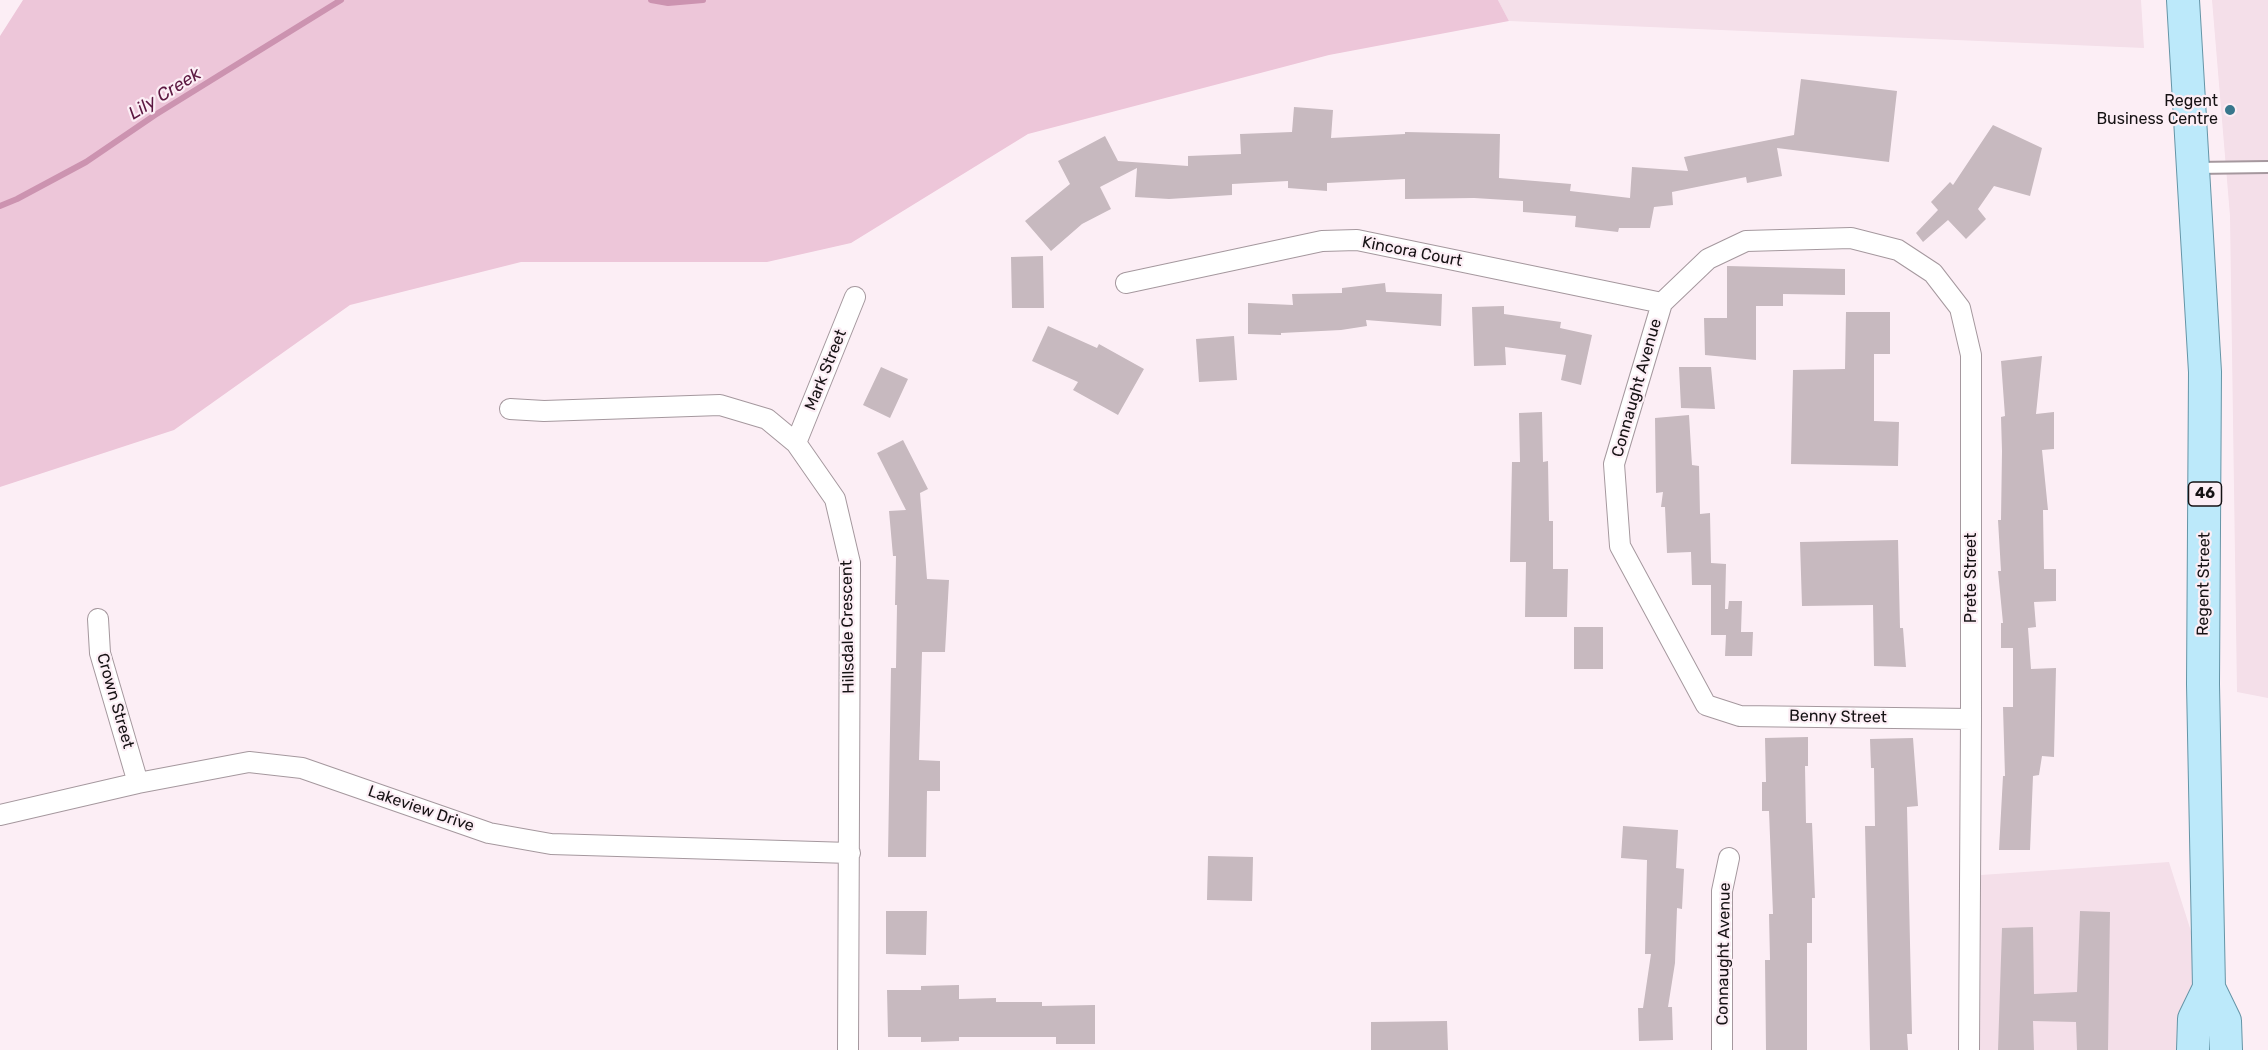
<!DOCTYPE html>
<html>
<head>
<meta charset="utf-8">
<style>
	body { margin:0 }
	canvas { display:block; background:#fceef5 }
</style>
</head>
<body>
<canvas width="2268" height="1050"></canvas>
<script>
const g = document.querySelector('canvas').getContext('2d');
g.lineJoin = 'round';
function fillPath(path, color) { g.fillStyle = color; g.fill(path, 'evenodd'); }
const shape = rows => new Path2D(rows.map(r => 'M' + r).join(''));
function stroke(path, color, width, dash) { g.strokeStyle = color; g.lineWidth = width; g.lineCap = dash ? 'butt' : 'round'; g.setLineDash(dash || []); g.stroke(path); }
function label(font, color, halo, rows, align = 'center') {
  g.font = font + ' Rubik,sans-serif'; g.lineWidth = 4.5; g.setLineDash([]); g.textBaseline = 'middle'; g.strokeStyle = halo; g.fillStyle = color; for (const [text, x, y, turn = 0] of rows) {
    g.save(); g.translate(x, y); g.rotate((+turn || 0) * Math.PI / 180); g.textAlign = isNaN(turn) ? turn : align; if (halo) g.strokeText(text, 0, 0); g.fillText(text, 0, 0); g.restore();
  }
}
fillPath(shape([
	[1498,0,2141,0,2144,48,1509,21],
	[2212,0,2268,0,2268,698,2237,692,2230,216],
	[2169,862,2209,988,2201,1050,1980,1050,1981,875]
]), '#f4dfe9');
fillPath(shape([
	[23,0,1498,0,1509,21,1329,55,1028,134,851,243,767,262,521,262,350,305,174,430,0,487,0,36]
]), '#edc6d9');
stroke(shape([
	[651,0,668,3,703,0],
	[0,206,17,199,86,162,155,115,341,0]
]), '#cc93b0', 6);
fillPath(shape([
	[1801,79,1897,91,1889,162,1777,148,1782,176,1747,183,1746,177,1672,192,1673,205,1654,207,1650,228,1619,228,1618,232,1575,227,1576,216,1523,212,1523,201,1474,198,1405,199,1405,179,1327,183,1327,191,1288,188,1288,181,1232,184,1232,195,1169,199,1135,197,1137,168,1100,187,1111,209,1082,224,1051,251,1025,221,1070,184,1058,161,1105,136,1118,161,1188,166,1188,156,1241,154,1240,134,1292,132,1294,107,1333,110,1331,138,1405,134,1405,132,1500,134,1499,178,1571,184,1570,191,1630,198,1632,167,1688,171,1684,157,1794,135],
	[1993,125,2042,148,2030,196,1994,186,1978,209,1986,219,1966,239,1948,220,1923,242,1916,233,1938,210,1931,202,1950,182,1953,185],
	[1043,256,1044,308,1012,308,1011,257],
	[1727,266,1845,269,1845,295,1783,294,1783,306,1756,306,1756,360,1705,355,1704,318,1727,318],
	[1385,283,1386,292,1442,294,1441,326,1366,320,1367,326,1341,330,1281,333,1281,335,1248,334,1248,303,1293,305,1292,294,1342,293,1342,288],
	[1504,306,1504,314,1561,322,1560,328,1592,335,1581,385,1561,380,1566,355,1505,347,1506,365,1474,366,1472,307],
	[1846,312,1890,312,1890,354,1874,354,1874,421,1899,422,1898,466,1791,464,1793,370,1845,369],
	[1048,326,1097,348,1099,344,1144,369,1118,415,1073,390,1078,382,1032,361],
	[1234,336,1237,380,1199,382,1196,339],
	[2042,356,2036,414,2054,412,2054,449,2042,450,2048,510,2043,510,2044,569,2056,569,2056,601,2034,602,2036,627,2028,628,2031,669,2056,668,2054,757,2042,756,2039,775,2033,776,2030,850,1999,850,2003,776,2005,776,2003,707,2013,707,2013,648,2001,648,2001,623,2003,623,1998,571,2001,571,1998,520,2001,520,2002,451,2001,417,2005,416,2001,361],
	[881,367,908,379,890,418,863,405],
	[1679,367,1711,367,1715,409,1681,408],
	[1542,412,1543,462,1548,461,1549,521,1553,521,1553,569,1568,569,1567,617,1525,617,1526,562,1510,562,1512,462,1520,462,1519,413],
	[1689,415,1692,465,1699,466,1700,514,1710,513,1711,563,1726,564,1725,609,1728,609,1729,601,1742,601,1741,632,1753,632,1752,656,1725,656,1726,635,1711,635,1711,585,1692,585,1691,552,1667,553,1665,507,1661,507,1663,492,1656,493,1655,418],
	[903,440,928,489,920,493,927,579,949,580,945,652,922,652,919,760,940,761,940,791,927,791,926,857,888,857,891,668,896,668,897,605,895,605,896,556,893,556,889,511,906,510,877,453],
	[1898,540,1900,628,1903,628,1906,667,1874,666,1873,605,1802,606,1800,542],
	[1574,627,1603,627,1603,669,1574,669],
	[1808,737,1808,766,1805,766,1806,823,1812,823,1815,898,1812,898,1812,943,1807,943,1807,1050,1766,1050,1765,960,1770,960,1769,914,1773,914,1769,811,1762,811,1762,782,1766,782,1765,738],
	[1913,738,1918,806,1907,807,1912,1034,1907,1034,1908,1050,1870,1050,1865,826,1875,826,1874,768,1871,768,1870,739],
	[1623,826,1678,830,1676,868,1684,869,1682,909,1677,908,1675,963,1668,1007,1672,1007,1673,1040,1639,1041,1638,1008,1643,1008,1651,954,1645,954,1647,860,1621,858],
	[1208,856,1253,857,1252,901,1207,900],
	[886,911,927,911,926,955,886,954],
	[2080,911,2110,912,2108,1050,2077,1050,2076,1022,2033,1021,2034,1050,1998,1050,2002,928,2033,927,2034,994,2077,992],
	[959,985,959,999,996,998,996,1002,1042,1002,1042,1006,1095,1005,1095,1044,1056,1044,1056,1037,959,1037,959,1041,921,1042,921,1037,888,1037,887,990,921,990,921,986],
	[1447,1021,1448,1050,1371,1050,1371,1022]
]), '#c7b9bf');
const lane = shape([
	[2196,168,2268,167]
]);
const street = shape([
	[1126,283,1322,241,1357,240,1662,303],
	[510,409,544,411,720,405,767,419,796,443,835,499,850,563,848,1050],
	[796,443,855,297],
	[98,619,100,653,138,783],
	[0,815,138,783,249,762,302,768,489,833,551,844,850,853],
	[1722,1050,1722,891,1729,858],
	[1969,1050,1971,719,1971,355,1960,308,1933,273,1898,250,1851,238,1746,241,1708,259,1662,303,1614,464,1620,546,1706,705,1740,716,1971,719]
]);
const primary = shape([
	[2183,0,2205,372,2203,684,2209,988,2225,1021,2226,1050],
	[2193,1050,2194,1019,2209,988]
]);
stroke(lane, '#a5989e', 14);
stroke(street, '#a5989e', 22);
stroke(primary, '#6595a7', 34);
stroke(lane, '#fff', 10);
stroke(street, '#fff', 20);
stroke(primary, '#bce9fa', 32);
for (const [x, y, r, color] of [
	[2230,110,6,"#38778c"]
]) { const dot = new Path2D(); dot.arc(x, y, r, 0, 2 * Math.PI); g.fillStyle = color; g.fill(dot); stroke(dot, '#fceef5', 2); }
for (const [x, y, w] of [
	[2205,494,33]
]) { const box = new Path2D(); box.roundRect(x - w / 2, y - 12, w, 24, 4.5); g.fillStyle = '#fceef5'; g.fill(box); stroke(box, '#161214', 1.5); }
label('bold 15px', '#161214', null, [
	["46",2205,494]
]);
label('16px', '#161214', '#fceef5', [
	["Regent",2218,101],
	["Business Centre",2218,119]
], 'right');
label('16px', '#161214', '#fceef5', [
	["Kincora Court",1412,252,11],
	["Mark Street",826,370,-68],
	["Connaught Avenue",1637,388,-74],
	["Prete Street",1971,578,-90],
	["Regent Street",2204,584,-89],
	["Hillsdale Crescent",848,627,-91],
	["Crown Street",115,701,74],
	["Benny Street",1838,717,1],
	["Lakeview Drive",421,809,19],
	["Connaught Avenue",1724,954,-89]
]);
label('italic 18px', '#5c1841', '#fceef5', [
	["Lily Creek",165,94,-32]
]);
</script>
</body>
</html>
